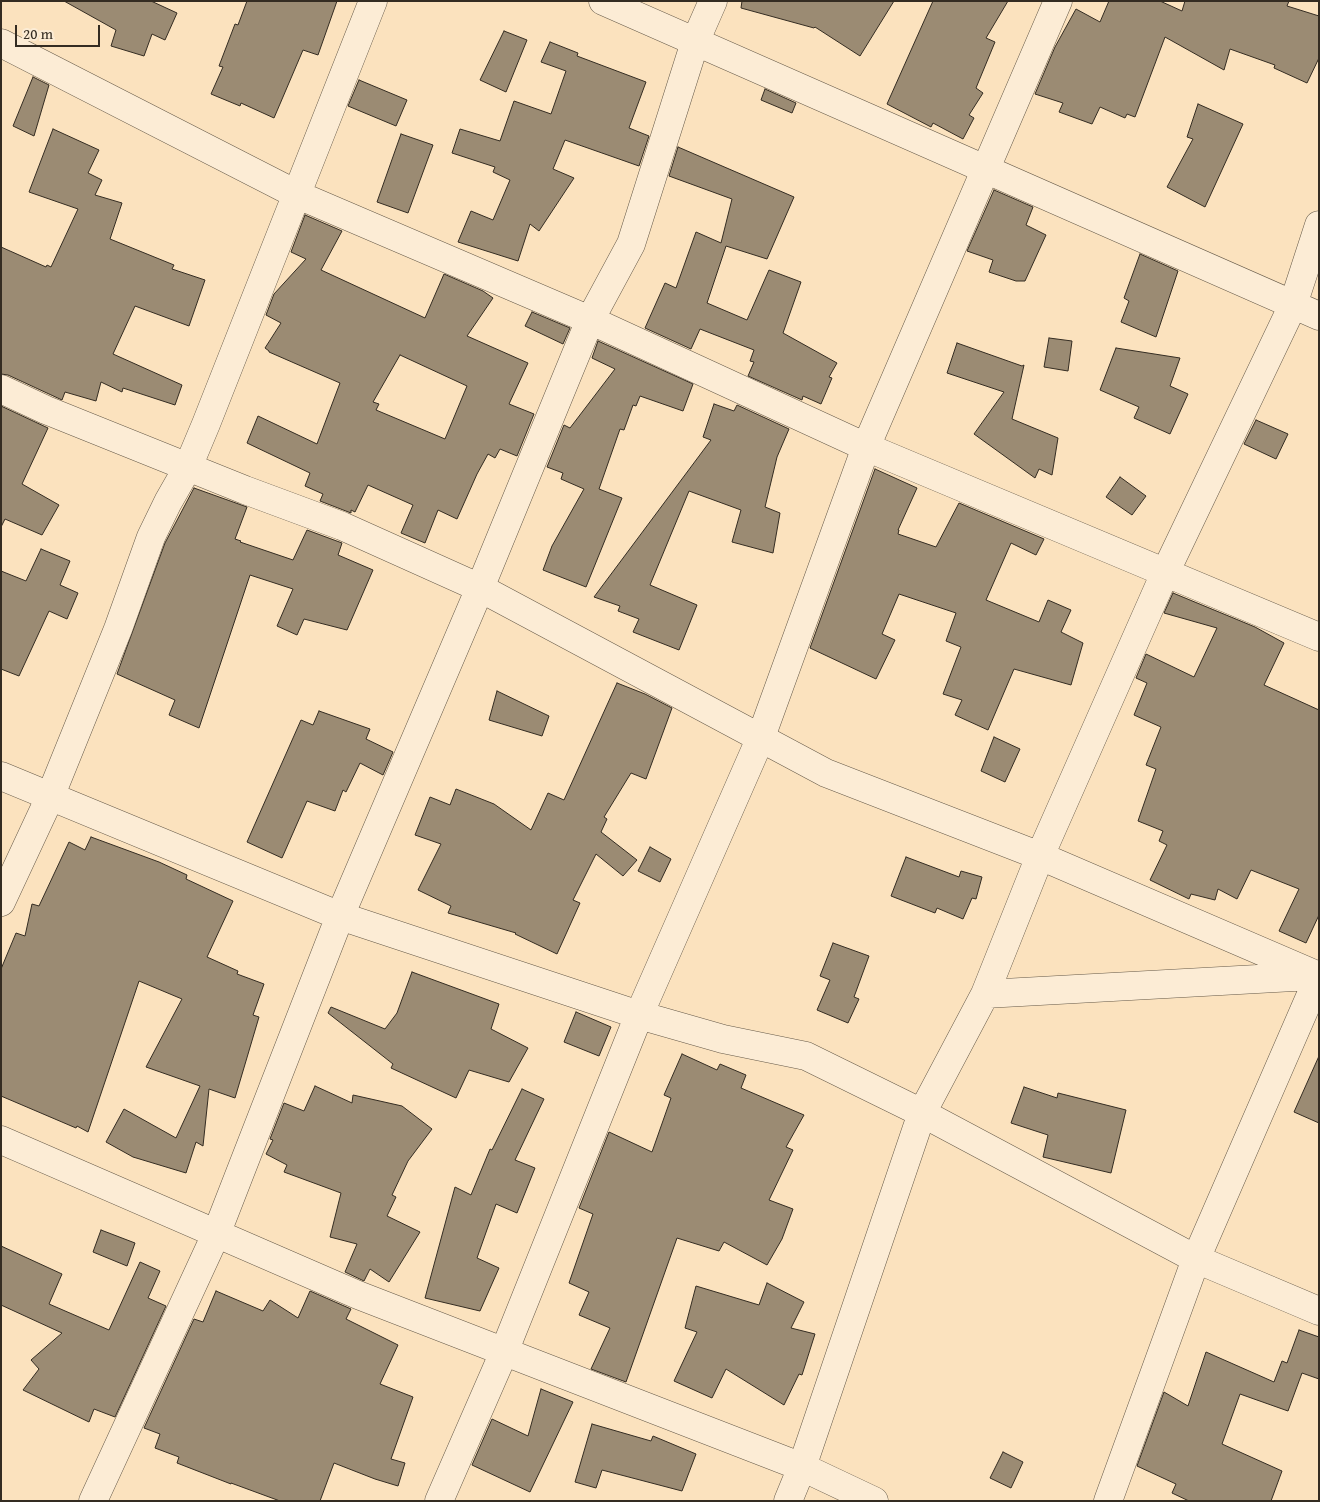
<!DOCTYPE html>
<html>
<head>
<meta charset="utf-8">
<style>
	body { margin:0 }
	#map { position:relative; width:1320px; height:1502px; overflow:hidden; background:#fbe2be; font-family:"Gentium Book Plus",serif }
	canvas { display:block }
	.frame { position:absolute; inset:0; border:2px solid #342c22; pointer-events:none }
	.scale { position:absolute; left:15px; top:25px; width:85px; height:22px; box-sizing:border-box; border:2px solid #342c22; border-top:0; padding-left:6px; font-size:15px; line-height:18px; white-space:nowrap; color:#342c22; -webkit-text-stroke:4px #fcecd5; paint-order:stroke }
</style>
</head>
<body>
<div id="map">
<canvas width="1320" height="1502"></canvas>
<div class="frame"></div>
<div class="scale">20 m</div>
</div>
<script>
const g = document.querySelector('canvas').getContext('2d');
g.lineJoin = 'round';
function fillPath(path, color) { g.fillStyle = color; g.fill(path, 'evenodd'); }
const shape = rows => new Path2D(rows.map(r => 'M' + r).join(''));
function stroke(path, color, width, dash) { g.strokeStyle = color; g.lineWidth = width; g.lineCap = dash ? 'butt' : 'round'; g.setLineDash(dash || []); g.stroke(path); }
const building = shape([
	[64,1,151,1,177,13,165,40,152,34,144,56,111,46,116,30,64,1],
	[247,1,337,1,318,55,303,50,274,118,241,103,240,106,211,94,223,67,219,66,235,24,238,25,247,1],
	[742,1,894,1,860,56,815,27,814,28,741,8,742,1],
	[933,1,1008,1,986,38,995,42,976,88,983,93,969,115,974,118,963,139,933,123,931,127,887,104,933,1],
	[1109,1,1160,1,1182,11,1185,1,1289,1,1287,6,1319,16,1319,58,1307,83,1274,68,1275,65,1230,49,1224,70,1165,37,1135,117,1127,114,1125,118,1100,107,1092,124,1059,112,1063,103,1035,94,1055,47,1076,9,1100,22,1109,1],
	[504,31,527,40,506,92,480,80,504,31],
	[550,42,578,53,577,56,646,82,629,128,649,136,639,166,565,140,553,169,574,178,539,231,530,224,518,261,458,242,471,211,493,220,510,180,493,172,495,167,452,153,460,129,500,141,514,101,551,114,566,71,541,62,550,42],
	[33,77,49,85,34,136,13,126,33,77],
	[359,80,407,100,396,126,348,106,359,80],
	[765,89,796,103,792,113,761,100,765,89],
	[1198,104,1243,124,1205,207,1167,187,1193,139,1187,137,1198,104],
	[53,129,99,150,88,173,102,180,95,195,122,203,110,239,174,265,172,269,205,280,189,326,135,306,113,354,182,385,175,405,123,388,122,392,101,382,96,401,65,392,62,400,8,375,1,374,1,247,46,267,47,265,51,267,78,209,29,192,53,129],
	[401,134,433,145,408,213,377,202,401,134],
	[678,147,794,197,767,259,726,246,707,303,747,320,769,270,801,282,783,333,837,363,829,377,832,378,821,404,803,396,802,400,748,376,754,362,750,361,754,350,700,329,691,349,645,328,665,283,676,288,696,232,721,243,732,199,669,176,678,147],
	[994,190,1033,207,1026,225,1046,235,1025,281,1016,281,989,272,993,260,967,251,994,190],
	[305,215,342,231,321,270,425,318,444,274,483,291,493,298,467,336,528,363,509,404,534,414,517,456,500,449,495,458,488,454,477,474,457,519,438,510,425,543,401,533,413,505,368,485,355,512,351,510,351,513,320,501,323,494,305,486,310,473,247,443,258,416,317,444,340,383,269,352,269,351,265,348,281,323,266,315,274,294,306,259,291,252,305,215],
	[400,355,467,386,445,439,376,410,379,404,373,402,400,355],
	[1140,254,1178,271,1156,337,1121,322,1129,301,1124,298,1140,254],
	[532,312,570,328,563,344,525,326,532,312],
	[1049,338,1072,341,1068,371,1044,367,1049,338],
	[598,341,693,384,683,411,640,396,636,406,633,405,624,430,620,429,599,489,622,498,586,587,543,570,552,546,584,489,561,479,563,473,547,467,564,425,570,428,615,369,592,358,598,341],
	[957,343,1022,366,1024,365,1012,419,1058,438,1052,475,1039,469,1035,478,974,434,1004,392,947,373,957,343],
	[1116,348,1180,358,1170,386,1188,394,1170,434,1134,418,1139,407,1100,390,1116,348],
	[714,404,734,411,737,405,789,429,777,457,765,507,780,513,773,553,732,542,741,510,689,491,650,585,697,605,679,650,633,632,639,619,618,611,620,606,594,597,711,440,703,437,714,404],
	[1,406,48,428,22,484,59,505,42,535,5,519,1,527,1,406],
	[1256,420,1288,434,1276,459,1244,444,1256,420],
	[875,469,917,488,898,530,899,530,898,534,936,547,959,503,1044,539,1036,555,1011,543,986,600,1039,622,1048,600,1071,610,1061,632,1083,643,1071,685,1014,669,988,730,955,715,962,700,943,694,961,647,946,641,956,613,899,594,882,634,895,640,876,679,810,648,875,469],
	[1120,477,1146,496,1132,515,1106,497,1120,477],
	[194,488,247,507,235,539,241,541,240,542,293,560,307,530,342,543,338,555,373,570,347,630,304,619,297,635,277,626,293,589,250,575,199,728,169,715,175,700,117,674,165,543,194,488],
	[41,549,70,561,60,585,78,593,67,619,49,611,19,676,1,669,1,571,26,581,41,549],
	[1173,593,1255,627,1284,643,1264,685,1319,710,1319,915,1306,943,1279,931,1299,889,1251,870,1237,899,1218,889,1215,900,1191,894,1189,899,1150,880,1167,845,1159,841,1163,831,1138,821,1156,769,1146,765,1161,727,1134,715,1147,683,1136,678,1146,654,1194,677,1217,628,1164,613,1173,593],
	[617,683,645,694,672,708,646,779,631,773,604,817,607,819,601,832,637,860,623,876,596,854,573,900,580,903,557,954,515,934,516,933,448,913,451,906,418,890,441,844,415,835,430,797,450,805,456,789,494,804,531,830,548,793,564,800,617,683],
	[497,691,549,716,542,736,489,720,497,691],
	[319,711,370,729,366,739,393,752,383,775,360,763,346,792,343,790,335,811,307,801,282,858,247,842,301,720,313,725,319,711],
	[994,737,1020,749,1005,782,981,771,994,737],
	[91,837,159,862,187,875,186,879,233,901,207,957,238,971,237,974,264,984,253,1015,259,1017,235,1098,209,1089,203,1146,196,1142,186,1173,133,1157,106,1142,124,1109,176,1138,200,1086,146,1067,182,999,139,981,88,1132,77,1126,76,1128,1,1096,1,969,16,933,25,936,32,904,39,906,69,842,85,850,91,837],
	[650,847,671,859,660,882,638,871,650,847],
	[906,857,959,877,961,871,982,877,976,899,972,898,963,919,937,908,935,913,891,896,906,857],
	[833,943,869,956,854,997,859,999,848,1023,817,1010,830,980,820,976,833,943],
	[412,972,499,1004,491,1029,528,1048,509,1082,469,1070,456,1098,391,1068,393,1064,328,1013,331,1007,385,1029,397,1013,412,972],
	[576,1012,611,1027,599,1056,564,1042,576,1012],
	[682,1054,717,1070,720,1064,746,1075,741,1088,804,1115,786,1147,793,1150,769,1200,793,1209,782,1239,767,1265,724,1242,719,1251,677,1238,626,1382,591,1369,610,1328,579,1315,589,1292,569,1283,593,1214,579,1208,609,1132,652,1152,671,1098,664,1095,682,1054],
	[1319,1056,1319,1123,1294,1112,1319,1056],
	[315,1086,352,1103,353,1095,402,1106,432,1129,408,1161,392,1195,396,1197,387,1216,420,1232,389,1282,370,1269,364,1281,345,1272,357,1244,330,1237,341,1193,284,1172,287,1165,266,1154,273,1140,270,1139,284,1103,304,1111,315,1086],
	[1024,1087,1057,1098,1058,1093,1126,1110,1111,1173,1043,1157,1048,1135,1011,1123,1024,1087],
	[522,1089,544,1099,515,1160,535,1168,517,1213,496,1204,477,1258,499,1268,480,1311,425,1298,455,1187,471,1195,490,1149,492,1150,522,1089],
	[101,1230,135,1243,127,1266,93,1252,101,1230],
	[1,1246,62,1274,49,1304,109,1330,140,1262,160,1271,148,1298,166,1306,115,1417,94,1409,89,1422,23,1390,39,1369,31,1360,62,1333,1,1305,1,1246],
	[767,1283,804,1302,791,1328,815,1334,802,1375,799,1374,784,1405,726,1369,712,1398,674,1381,697,1332,685,1328,696,1286,759,1305,767,1283],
	[216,1291,263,1311,270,1300,298,1318,310,1291,351,1309,346,1319,398,1345,380,1384,413,1397,391,1459,405,1463,398,1486,375,1479,334,1463,320,1501,280,1501,231,1483,231,1484,177,1463,179,1457,155,1448,160,1434,144,1428,194,1319,203,1322,216,1291],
	[1299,1330,1319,1337,1319,1379,1302,1373,1288,1411,1240,1394,1222,1444,1282,1471,1271,1501,1189,1501,1172,1493,1176,1484,1137,1466,1164,1392,1188,1406,1206,1352,1274,1382,1282,1361,1287,1363,1299,1330],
	[541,1389,573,1402,530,1492,472,1465,492,1419,528,1436,541,1389],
	[592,1424,651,1441,653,1436,696,1454,682,1491,602,1470,596,1488,575,1482,592,1424],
	[1003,1452,1023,1462,1011,1488,990,1478,1003,1452]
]);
fillPath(building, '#9b8b73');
stroke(building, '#342c22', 1);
const minor = shape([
	[603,1,1319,316],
	[1,43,298,195,590,320,866,447,1319,637],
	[1,389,46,410,245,490,342,526,480,588,826,773,1040,856,1319,976],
	[1,776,340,916,639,1015,723,1039,806,1056,922,1113,1196,1259,1319,1311],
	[1,902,50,797,118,629,151,537,168,502,188,467,206,424,373,1],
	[985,994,1312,976],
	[1,1140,358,1295,802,1467,874,1501],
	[93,1501,217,1232,340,916,480,588,590,320,631,244,695,42,713,1],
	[439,1501,504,1352,639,1015,761,737,866,447,1058,1],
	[788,1501,802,1467,922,1113,985,994,1040,856,1165,573,1293,305,1319,225],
	[1108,1501,1196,1259,1319,976]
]);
stroke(minor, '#665a49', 29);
stroke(minor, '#fcecd5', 28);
</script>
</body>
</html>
